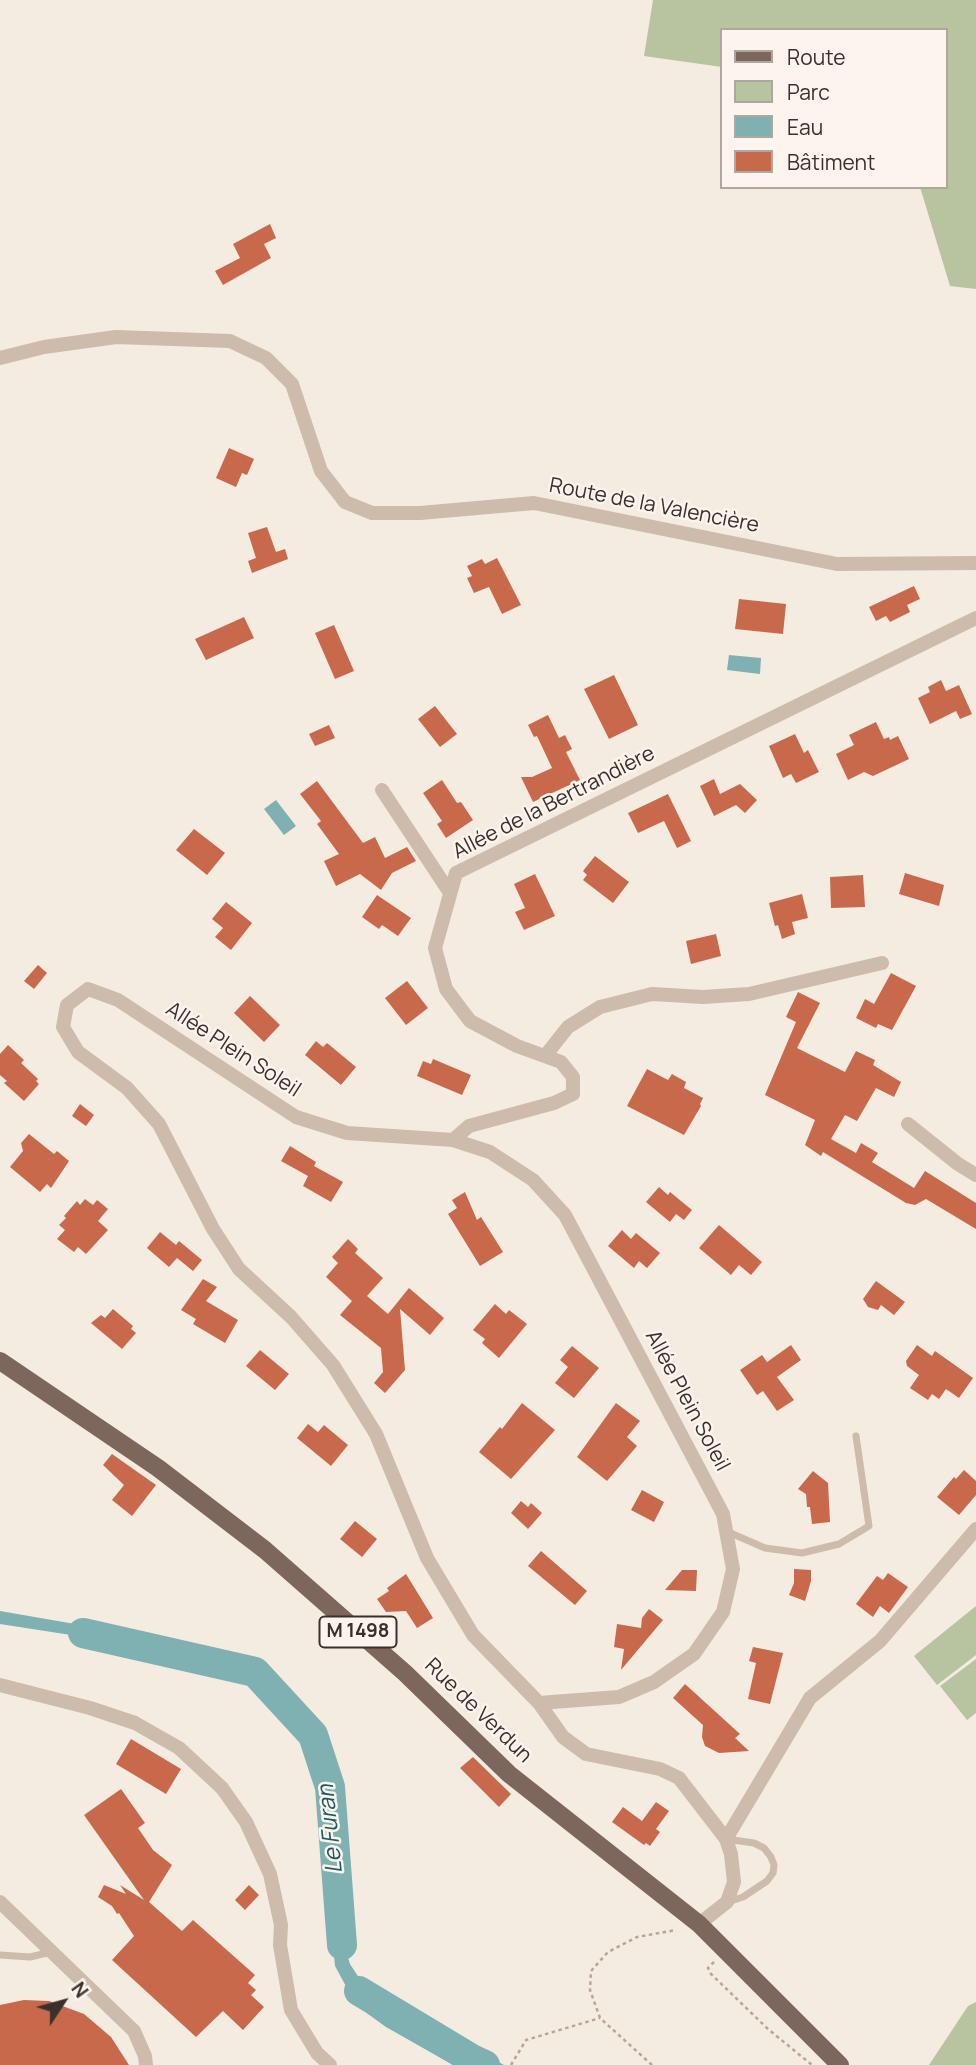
<!DOCTYPE html>
<html>
<head>
<meta charset="utf-8">
<style>
	body { margin:0 }
	#map { position:relative; width:976px; height:2065px; overflow:hidden; background:#f4ebe1; font-family:Manrope,sans-serif }
	canvas { display:block }
	.legend { position:absolute; left:720px; top:28px; width:228px; height:161px; box-sizing:border-box; background:#fbf5ee; border:2px solid #aea6a0; margin:0; padding:9px 12px; list-style:none; font-size:21px; color:#3b302b }
	.legend li { display:flex; align-items:center; gap:14px; height:35px }
	.legend b { width:35px; border:2px solid #aea6a0 }
	.north { position:absolute; left:28px; top:1967px; width:70px; height:70px; -webkit-text-stroke:5px #fbf5ee; paint-order:stroke; rotate:54deg; font-size:19px; font-weight:700; line-height:28px; text-align:center; color:#3b302b }
	.north::after { content:''; display:block; margin:auto; width:24px; height:32px; background:#3b302b; clip-path:polygon(50% 0,100% 100%,50% 72%,0 100%) }
</style>
</head>
<body>
<div id="map">
<canvas width="976" height="2065"></canvas>
<ul class="legend">
<li><b style="height:9px;background:#7d675c"></b>Route</li>
<li><b style="height:19px;background:#b8c4a0"></b>Parc</li>
<li><b style="height:19px;background:#7fb0b2"></b>Eau</li>
<li><b style="height:19px;background:#c8694b"></b>Bâtiment</li>
</ul>
<div class="north">N</div>
</div>
<script>
const g = document.querySelector('canvas').getContext('2d');
g.lineJoin = 'round';
function fillPath(path, color) { g.fillStyle = color; g.fill(path, 'evenodd'); }
const shape = rows => new Path2D(rows.map(r => 'M' + r).join(''));
function stroke(path, color, width, dash) { g.strokeStyle = color; g.lineWidth = width; g.lineCap = dash ? 'butt' : 'round'; g.setLineDash(dash || []); g.stroke(path); }
function label(font, color, halo, rows, align = 'center') {
  g.font = font + ' Manrope,sans-serif'; g.lineWidth = 5; g.setLineDash([]); g.textBaseline = 'middle'; g.strokeStyle = halo; g.fillStyle = color; for (const [text, x, y, turn = 0] of rows) {
    g.save(); g.translate(x, y); g.rotate((+turn || 0) * Math.PI / 180); g.textAlign = isNaN(turn) ? turn : align; if (halo) g.strokeText(text, 0, 0); g.fillText(text, 0, 0); g.restore();
  }
}
fillPath(shape([
	[653,0,976,0,976,289,950,286,920,187,946,187,946,30,722,30,722,67,644,56],
	[976,1606,976,1655,937,1685,914,1656],
	[976,1659,976,1713,967,1720,940,1686],
	[976,2002,976,2065,929,2065,968,2006]
]), '#b8c4a0');
fillPath(shape([
	[729,655,761,658,760,674,727,670],
	[276,800,296,826,284,835,264,809],
	[0,1611,127,1633,169,1638,261,1667,282,1683,304,1707,321,1736,326,1770,341,1801,348,1835,351,1879,351,1901,342,1939,350,1964,365,1987,382,2004,404,2020,424,2033,480,2052,504,2065,453,2065,386,2027,368,2014,348,1990,335,1966,333,1944,333,1926,341,1896,342,1884,331,1809,294,1712,278,1696,264,1684,217,1662,155,1648,0,1624]
]), '#7fb0b2');
stroke(shape([
	[83,1633,255,1672,313,1735,330,1787,342,1945],
	[359,1991,472,2059,485,2065]
]), '#7fb0b2', 30);
fillPath(shape([
	[270,224,276,238,264,244,271,258,223,285,215,271,240,258,233,244],
	[229,448,254,459,247,475,242,473,236,487,216,478],
	[267,527,276,552,285,549,288,559,252,573,248,561,256,558,248,533],
	[497,558,521,605,502,614,489,587,474,593,467,578,472,576,467,566,482,559,485,564],
	[914,586,920,599,907,605,910,612,890,622,886,616,876,621,869,607],
	[739,599,786,604,783,634,735,629],
	[244,617,254,638,206,660,195,639],
	[334,625,354,671,335,679,315,633],
	[614,675,638,725,609,739,584,689],
	[941,680,946,691,959,685,972,714,960,719,956,711,930,724,918,698,930,692,928,687],
	[435,706,457,734,440,747,418,719],
	[548,715,559,738,565,735,572,749,566,752,580,780,533,802,521,777,532,777,552,768,537,736,534,737,528,725],
	[876,722,884,739,889,737,890,740,898,736,909,759,873,776,864,772,848,780,836,754,854,745,849,735],
	[329,725,335,738,315,746,309,734],
	[795,734,804,753,808,750,819,772,796,783,791,774,783,778,769,746],
	[714,779,720,794,740,784,757,800,745,813,736,805,714,816,700,786],
	[442,780,457,803,461,802,473,820,446,838,437,824,442,821,423,793],
	[317,781,363,843,375,837,385,858,407,847,416,861,392,873,381,890,360,874,336,886,324,861,339,854,317,824,321,821,300,794],
	[668,794,691,841,677,848,664,821,638,833,628,813],
	[194,829,225,853,207,875,176,850],
	[595,856,629,882,613,903,583,880,587,875,583,871],
	[905,873,944,885,939,906,899,894],
	[535,874,555,916,524,930,515,912,525,908,514,884],
	[863,875,865,907,831,908,830,877],
	[802,894,808,918,792,922,795,934,782,939,778,925,775,926,769,903],
	[377,895,411,918,398,936,382,925,379,929,362,917],
	[226,902,252,923,231,950,215,937,223,928,212,919],
	[716,934,721,956,691,964,686,941],
	[38,965,47,973,34,989,24,981],
	[891,973,916,986,892,1030,878,1024,876,1028,856,1018,865,999,874,1004],
	[407,981,428,1008,406,1025,385,998],
	[798,992,820,1003,797,1048,845,1072,856,1051,875,1060,873,1065,901,1082,894,1097,876,1088,857,1121,845,1115,831,1139,856,1153,861,1143,878,1153,872,1162,914,1188,925,1171,976,1203,976,1229,926,1199,915,1205,906,1203,823,1152,821,1156,805,1145,815,1120,765,1095,796,1022,786,1017],
	[250,996,280,1025,264,1042,234,1013],
	[316,1041,323,1047,327,1043,356,1067,341,1085,305,1055],
	[8,1045,24,1060,21,1063,38,1079,36,1081,39,1084,24,1101,4,1083,7,1081,0,1075,0,1054],
	[433,1059,471,1075,462,1095,417,1076,423,1061,431,1064],
	[647,1069,668,1080,672,1074,686,1082,684,1088,703,1098,700,1104,701,1106,684,1135,627,1106],
	[80,1104,94,1115,86,1126,72,1116],
	[29,1134,54,1154,57,1151,69,1161,51,1188,47,1184,40,1192,10,1167,23,1151,21,1143],
	[290,1146,316,1162,314,1166,343,1182,331,1202,303,1186,308,1176,281,1161],
	[659,1187,668,1195,670,1192,692,1210,684,1220,676,1214,670,1222,646,1202],
	[465,1192,477,1220,481,1217,503,1252,480,1266,448,1214,457,1208,452,1200],
	[85,1199,93,1205,97,1200,108,1209,98,1221,108,1230,86,1254,78,1247,74,1252,57,1239,65,1230,59,1225,66,1218,64,1216,77,1201,80,1205],
	[719,1225,762,1262,751,1275,739,1265,731,1275,699,1248],
	[622,1230,631,1239,636,1233,660,1253,647,1268,639,1261,634,1268,608,1246],
	[160,1232,176,1245,179,1241,202,1260,193,1271,177,1258,169,1267,147,1248],
	[348,1239,358,1249,355,1253,383,1278,367,1296,388,1314,409,1288,444,1318,430,1335,400,1309,405,1370,385,1393,374,1383,383,1372,381,1348,340,1315,352,1301,326,1277,338,1263,332,1257],
	[203,1279,217,1287,206,1301,238,1320,225,1343,193,1324,196,1319,181,1310],
	[876,1281,905,1302,894,1315,881,1305,878,1310,868,1307,863,1299],
	[495,1304,506,1314,509,1310,527,1324,499,1358,482,1343,485,1339,473,1330],
	[113,1309,133,1326,131,1329,136,1333,122,1349,91,1323,101,1315,105,1318],
	[791,1345,801,1360,777,1377,794,1400,777,1411,763,1391,757,1395,740,1370,762,1355,767,1362],
	[917,1345,932,1356,935,1351,973,1378,959,1398,946,1389,939,1399,932,1394,928,1400,910,1388,919,1375,907,1366,906,1361],
	[572,1346,599,1368,574,1398,555,1383,568,1367,560,1360],
	[260,1350,289,1374,275,1390,246,1366],
	[522,1403,555,1430,511,1479,479,1452,500,1427,502,1429],
	[616,1403,640,1421,627,1437,637,1446,607,1481,577,1457],
	[308,1424,318,1432,324,1425,348,1445,331,1466,297,1438],
	[112,1454,156,1485,132,1516,112,1500,124,1485,103,1465],
	[964,1470,976,1481,976,1495,959,1515,937,1497,954,1477,956,1479],
	[813,1471,828,1483,830,1522,812,1524,810,1507,807,1507,806,1494,798,1489],
	[642,1490,664,1502,654,1522,631,1510],
	[521,1501,528,1507,531,1503,542,1513,528,1529,511,1513],
	[355,1521,377,1539,362,1557,340,1539],
	[541,1551,587,1591,575,1605,528,1566],
	[794,1569,811,1570,811,1581,805,1601,789,1595,794,1583],
	[682,1570,697,1570,696,1591,665,1590],
	[888,1573,908,1587,889,1613,880,1606,873,1617,856,1604,877,1576,883,1580],
	[406,1574,433,1618,417,1628,406,1611,386,1612,377,1599,389,1591,387,1588],
	[649,1609,663,1620,621,1670,624,1649,614,1647,617,1624,641,1628,642,1618],
	[753,1647,783,1653,770,1704,748,1699,756,1663,749,1661],
	[685,1684,740,1734,735,1738,749,1751,719,1753,705,1746,702,1737,703,1725,673,1698],
	[131,1739,181,1769,166,1794,116,1764],
	[473,1757,511,1794,499,1807,460,1768],
	[121,1789,145,1823,138,1828,153,1850,172,1865,149,1902,182,1931,193,1920,255,1975,248,1983,256,1990,251,1995,264,2007,243,2030,223,2011,196,2037,112,1960,134,1936,119,1913,117,1914,112,1906,98,1897,104,1885,126,1894,120,1885,144,1900,84,1815],
	[656,1802,669,1811,656,1829,660,1832,650,1846,646,1843,644,1845,612,1822,623,1807,642,1821],
	[249,1885,259,1895,245,1910,235,1900],
	[24,2000,49,2001,84,2014,111,2037,129,2065,0,2065,0,2005]
]), '#c8694b');
stroke(shape([
	[714,1962,708,1968,711,1974,768,2029,812,2065],
	[511,2065,526,2040,600,2018],
	[652,2065,600,2018,590,1990,591,1971,608,1952,637,1937,676,1930]
]), '#b9a596', 2.5, [3.5, 3.5]);
stroke(shape([
	[726,1531,765,1548,802,1553,839,1544,869,1526,856,1436],
	[726,1839,754,1843,764,1848,771,1857,774,1865,773,1873,767,1881,743,1897,728,1902],
	[0,1955,30,1957,51,1952]
]), '#cdbbac', 7);
stroke(shape([
	[0,358,44,347,116,337,230,341,266,358,292,384,321,471,345,502,372,513,420,513,534,503,837,564,976,563],
	[382,790,450,893],
	[545,1056,568,1027,600,1007,652,994,703,997,749,994,882,963],
	[908,1124,958,1164,976,1175],
	[453,1140,469,1126,554,1103,573,1094,573,1077,561,1062,517,1046,470,1021,446,989,435,948,456,873,976,618],
	[0,1685,90,1708,135,1723,179,1748,222,1788,246,1822,270,1874,281,1925,280,1945,291,2010,317,2053,330,2065],
	[539,1703,619,1697,654,1682,694,1654,723,1612,733,1569,723,1514,565,1215,533,1180,490,1152,453,1140,347,1133,296,1117,118,1000,88,989,67,1005,63,1027,78,1052,127,1088,159,1124,213,1229,239,1269,291,1317,333,1365,376,1434,427,1558,473,1635,539,1703,563,1737,586,1754,660,1769,679,1778,726,1839,731,1854,734,1882,727,1902,699,1924],
	[726,1839,810,1698,880,1641,976,1529],
	[0,1902,134,2031,145,2056,146,2065]
]), '#cdbbac', 14);
stroke(shape([
	[0,1361,158,1468,265,1550,405,1673,509,1774,699,1924,840,2065]
]), '#7d675c', 18);
for (const [x, y, w] of [
	[358,1632,77]
]) { const box = new Path2D(); box.roundRect(x - w / 2, y - 15.5, w, 31, 5); g.fillStyle = '#fbf5ee'; g.fill(box); stroke(box, '#3b302b', 2); }
label('bold 19px', '#3b302b', null, [
	["M 1498",358,1632]
]);
label('21px', '#3b302b', '#fbf5ee', [
	["Route de la Valencière",654,506,11],
	["Allée de la Bertrandière",554,803,-27],
	["Allée Plein Soleil",233,1050,33],
	["Allée Plein Soleil",687,1401,62],
	["Rue de Verdun",478,1711,44]
]);
label('italic 23px', '#1f5a5e', '#fbf5ee', [
	["Le Furan",331,1829,-96]
]);
</script>
</body>
</html>
